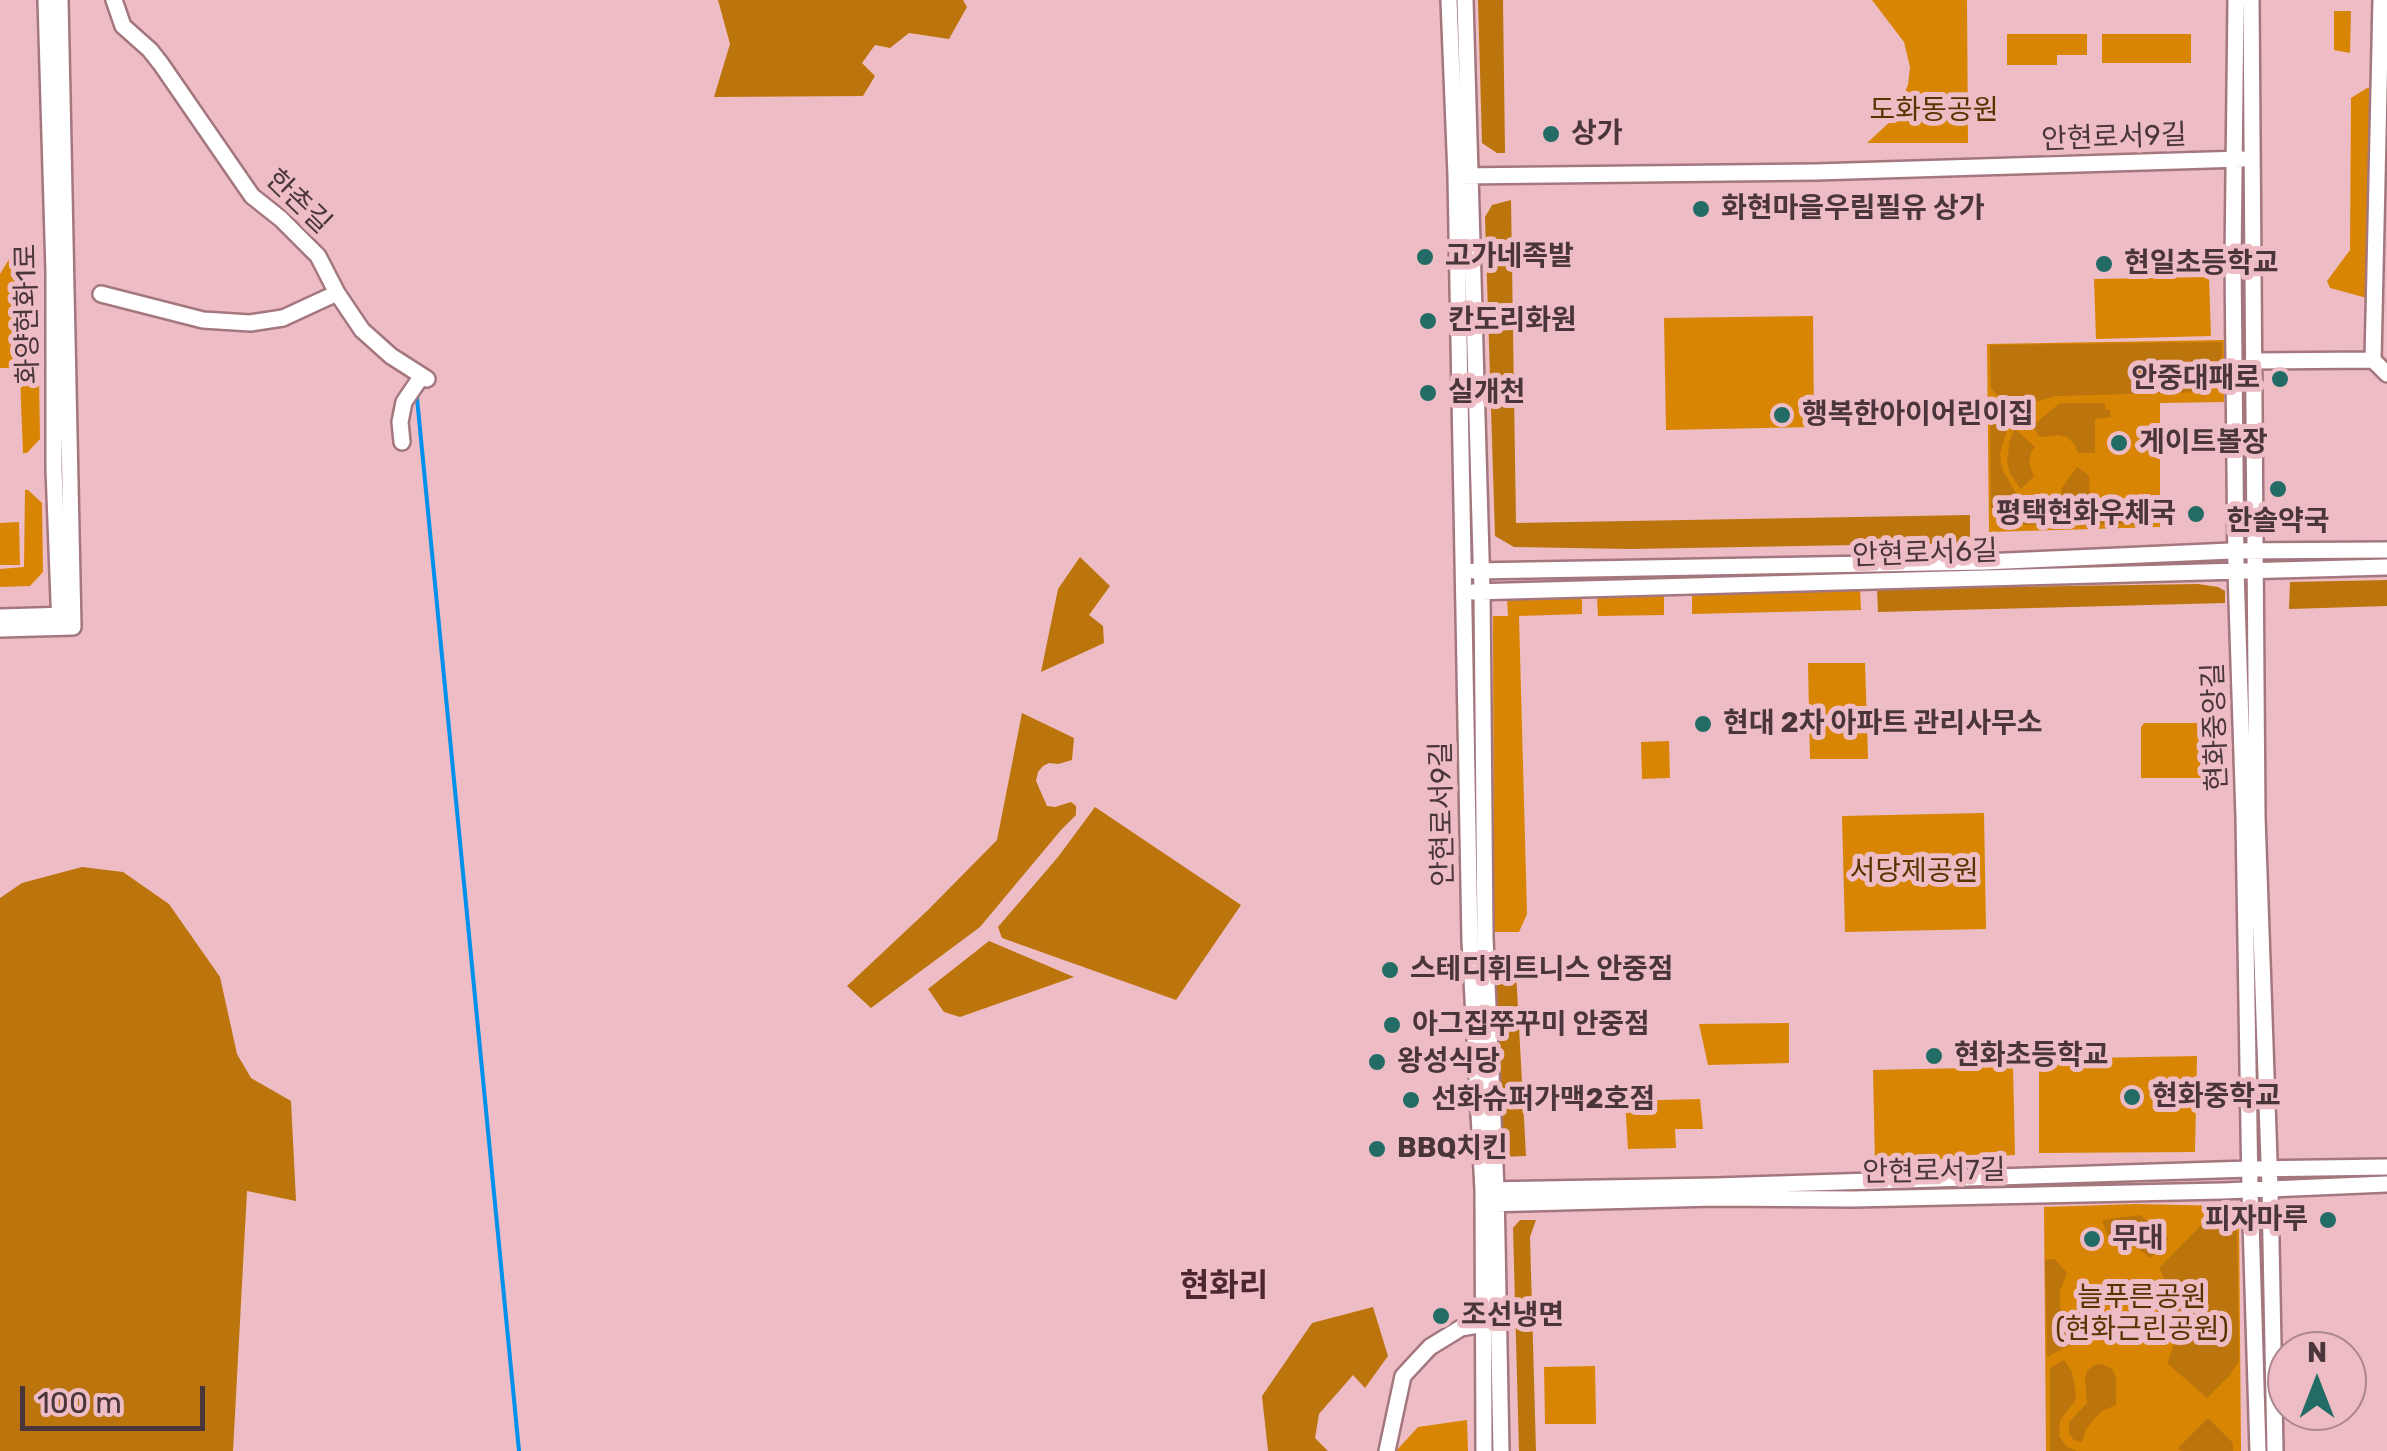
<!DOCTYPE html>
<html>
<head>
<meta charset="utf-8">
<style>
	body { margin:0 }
	#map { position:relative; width:2387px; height:1451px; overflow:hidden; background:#edbcc4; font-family:Rubik,sans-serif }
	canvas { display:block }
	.north { position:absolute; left:2267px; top:1331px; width:100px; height:100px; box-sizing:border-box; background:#edbcc4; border:2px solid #ac868d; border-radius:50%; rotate:0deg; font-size:28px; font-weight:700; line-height:40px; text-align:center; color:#4a363a }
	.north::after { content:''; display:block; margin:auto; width:35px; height:45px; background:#226c65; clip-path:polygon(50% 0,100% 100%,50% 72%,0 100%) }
	.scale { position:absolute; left:20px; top:1386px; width:185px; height:45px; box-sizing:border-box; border:5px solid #4a363a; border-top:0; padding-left:12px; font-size:30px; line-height:35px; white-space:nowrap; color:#4a363a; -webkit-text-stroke:8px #edbcc4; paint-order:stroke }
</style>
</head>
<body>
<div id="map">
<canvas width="2387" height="1451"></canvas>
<div class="north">N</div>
<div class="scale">100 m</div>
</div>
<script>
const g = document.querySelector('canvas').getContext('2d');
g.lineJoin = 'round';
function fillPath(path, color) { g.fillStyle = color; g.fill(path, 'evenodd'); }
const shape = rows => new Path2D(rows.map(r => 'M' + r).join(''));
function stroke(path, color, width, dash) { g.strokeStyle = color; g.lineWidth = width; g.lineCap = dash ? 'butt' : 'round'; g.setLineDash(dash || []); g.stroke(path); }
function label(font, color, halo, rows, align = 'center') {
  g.font = font + ' Rubik,"Noto Sans KR",sans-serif'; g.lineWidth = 10; g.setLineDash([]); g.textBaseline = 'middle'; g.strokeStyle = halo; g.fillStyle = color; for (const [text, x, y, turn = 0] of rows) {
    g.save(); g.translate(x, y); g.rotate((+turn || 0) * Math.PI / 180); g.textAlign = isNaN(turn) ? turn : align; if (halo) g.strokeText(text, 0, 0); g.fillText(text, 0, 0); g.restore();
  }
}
fillPath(shape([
	[1872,0,1967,0,1968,143,1867,143,1893,119,1908,85,1910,67,1904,42],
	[2334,11,2351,11,2350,53,2334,50],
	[2007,34,2087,34,2087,55,2057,55,2057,65,2007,65],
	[2102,34,2191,34,2191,63,2102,63],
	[2367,88,2374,88,2367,298,2330,288,2327,281,2350,250,2351,98],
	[27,250,28,368,0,368,0,274,14,251],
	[2209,277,2211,336,2096,339,2094,279],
	[1813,316,1814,427,1666,430,1664,318],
	[2224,340,2224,402,2160,403,2160,527,1989,532,1987,344],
	[20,377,39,377,40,439,27,453,23,453],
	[25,490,28,490,42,503,43,572,30,586,0,587,0,569,24,567],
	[19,522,20,565,0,565,0,523],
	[1860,588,1861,610,1692,614,1692,593],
	[1582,596,1582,614,1519,616,1527,914,1519,932,1494,932,1493,616,1508,616,1507,598],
	[1664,596,1664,615,1598,616,1597,597],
	[1808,663,1865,663,1868,759,1810,759],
	[2144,723,2201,723,2201,778,2141,778,2141,727],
	[1669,741,1670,778,1642,779,1641,742],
	[1984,813,1986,929,1845,932,1842,816],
	[1789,1023,1789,1063,1708,1065,1699,1024],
	[2197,1056,2195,1152,2039,1153,2039,1059],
	[2013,1067,2015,1155,1875,1163,1873,1070],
	[1700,1099,1703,1129,1675,1129,1676,1148,1628,1149,1625,1101],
	[2135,1204,2226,1206,2239,1216,2241,1451,2046,1451,2044,1207],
	[1595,1366,1596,1424,1545,1424,1544,1367],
	[1467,1420,1468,1451,1396,1451,1418,1427]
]), '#d88504');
fillPath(shape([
	[718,0,963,0,967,7,949,39,909,33,890,48,875,45,862,63,875,76,863,96,714,97,730,44],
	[1478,0,1503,0,1505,153,1497,153,1482,143],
	[1511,200,1516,523,1970,515,1970,543,1630,549,1514,547,1495,536,1485,217,1492,205],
	[2222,342,2221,377,2201,392,2055,396,2031,403,2015,415,1991,388,1990,345],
	[2060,403,2105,403,2105,409,2110,410,2111,417,2095,419,2095,453,2078,453,2075,445,2067,437,2058,435,2040,437,2032,426],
	[1990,404,2011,423,2006,433,2000,454,2002,469,2016,493,1998,508,1991,509],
	[2015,429,2035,447,2031,452,2029,464,2034,476,2021,489,2010,474,2007,461,2010,439],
	[2077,467,2089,475,2090,505,2135,504,2142,524,2073,525,2064,511,2061,489],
	[2022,501,2041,509,2047,525,2006,525],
	[1080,557,1110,586,1089,615,1103,626,1104,643,1041,672,1058,589],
	[2387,580,2387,606,2289,609,2290,582],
	[2198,584,2218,587,2225,591,2225,603,1878,612,1877,589],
	[1022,713,1074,738,1072,760,1058,764,1049,763,1043,766,1038,772,1036,781,1047,806,1055,807,1071,802,1076,806,1076,815,1061,830,980,927,871,1008,847,986,928,910,997,840],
	[1095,807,1241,905,1176,1000,1002,938,998,927,1058,857],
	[82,867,123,872,169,904,220,977,237,1054,251,1078,291,1101,296,1201,247,1191,233,1451,0,1451,0,898,22,883],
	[989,941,1074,977,960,1017,944,1012,928,989],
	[1494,952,1515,953,1526,1156,1500,1157],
	[2227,1213,2237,1221,2239,1361,2229,1376,2207,1398,2167,1363,2174,1344,2178,1323,2174,1300,2159,1268,2211,1215],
	[2140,1215,2169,1239,2150,1258,2136,1247,2122,1243,2111,1246,2102,1220],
	[1520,1220,1536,1220,1530,1237,1536,1451,1519,1451,1513,1228],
	[2055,1259,2067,1273,2060,1291,2060,1308,2078,1341,2047,1357,2045,1260],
	[1373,1307,1388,1356,1365,1388,1353,1375,1319,1414,1315,1438,1328,1451,1268,1451,1262,1396,1312,1323],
	[2064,1360,2072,1372,2076,1393,2075,1401,2060,1420,2059,1436,2067,1447,2077,1451,2050,1451,2050,1368],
	[2102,1364,2112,1369,2116,1377,2116,1405,2104,1410,2096,1417,2086,1429,2082,1442,2074,1440,2069,1434,2069,1422,2087,1403,2085,1377,2087,1371,2094,1365],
	[2208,1418,2233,1443,2233,1451,2182,1451,2178,1448]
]), '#bc740c');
stroke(shape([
	[417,398,519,1451]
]), '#0191eb', 4);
const minor = shape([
	[46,0,54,272,54,469,60,627],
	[114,0,123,26,150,50,161,64,252,196,281,219,318,256,337,293,362,330,391,356,427,379],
	[1449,0,1456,176,1470,941,1483,1190,1484,1451],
	[1465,0,1482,591,1485,938,1496,1189,1501,1451],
	[2236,0,2233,260,2236,570,2244,818,2250,1190,2258,1451],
	[2251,0,2257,817,2270,1189,2275,1451],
	[1460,176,1816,172,2242,159],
	[101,294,203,320,250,323,283,318,337,293],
	[2373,360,2381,0],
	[2253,361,2373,360,2387,374],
	[402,442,400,422,404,402,421,377],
	[1474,571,1984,562,2231,551,2387,550],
	[1473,592,2387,567],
	[0,617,69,615],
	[0,629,73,627,60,0],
	[1486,1190,1715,1186,2249,1169,2387,1167],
	[1486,1204,1714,1198,1853,1199,2223,1191,2387,1184],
	[1387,1451,1403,1376,1430,1347,1461,1328,1489,1323]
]);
stroke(minor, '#a4777f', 20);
stroke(minor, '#fff', 15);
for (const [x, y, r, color] of [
	[1551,134,10,"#226c65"],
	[1701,209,10,"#226c65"],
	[1425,257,10,"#226c65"],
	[2104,264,10,"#226c65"],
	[1428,321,10,"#226c65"],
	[2280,379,10,"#226c65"],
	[1428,393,10,"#226c65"],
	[1782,415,10,"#226c65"],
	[2119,443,10,"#226c65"],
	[2278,489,10,"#226c65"],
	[2196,514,10,"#226c65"],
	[1703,724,10,"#226c65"],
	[1390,970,10,"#226c65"],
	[1392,1025,10,"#226c65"],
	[1934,1056,10,"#226c65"],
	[1377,1062,10,"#226c65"],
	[2132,1097,10,"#226c65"],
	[1411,1100,10,"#226c65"],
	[1377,1149,10,"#226c65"],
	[2328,1220,10,"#226c65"],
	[2092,1239,10,"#226c65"],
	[1441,1316,10,"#226c65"]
]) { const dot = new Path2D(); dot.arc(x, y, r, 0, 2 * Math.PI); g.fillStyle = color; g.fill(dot); stroke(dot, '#edbcc4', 4); }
label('28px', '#583401', '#edbcc4', [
	["도화동공원",1934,111],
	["서당제공원",1914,872],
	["늘푸른공원",2142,1298],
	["(현화근린공원)",2142,1330]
]);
label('bold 28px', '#4a363a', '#edbcc4', [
	["상가",1571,134],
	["화현마을우림필유 상가",1721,209],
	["고가네족발",1445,257],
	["현일초등학교",2124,264],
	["칸도리화원",1448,321],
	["안중대패로",2260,379,"right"],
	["실개천",1448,393],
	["행복한아이어린이집",1802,415],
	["게이트볼장",2139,443],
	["평택현화우체국",2176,514,"right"],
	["한솔약국",2278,522,"center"],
	["현대 2차 아파트 관리사무소",1723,724],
	["스테디휘트니스 안중점",1410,970],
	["아그집쭈꾸미 안중점",1412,1025],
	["현화초등학교",1954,1056],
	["왕성식당",1397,1062],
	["현화중학교",2152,1097],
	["선화슈퍼가맥2호점",1431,1100],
	["BBQ치킨",1397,1149],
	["피자마루",2308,1220,"right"],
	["무대",2112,1239],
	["조선냉면",1461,1316]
], 'left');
label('28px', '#4a363a', '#edbcc4', [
	["안현로서9길",2114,138,-2],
	["한촌길",298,202,44],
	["화양현화1로",28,314,-91],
	["안현로서6길",1925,554,-2],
	["현화중앙길",2216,727,-92],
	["안현로서9길",1443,814,-91],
	["안현로서7길",1934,1172,-1]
]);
label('bold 32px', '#4d272f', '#edbcc4', [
	["현화리",1224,1287]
]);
</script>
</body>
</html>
